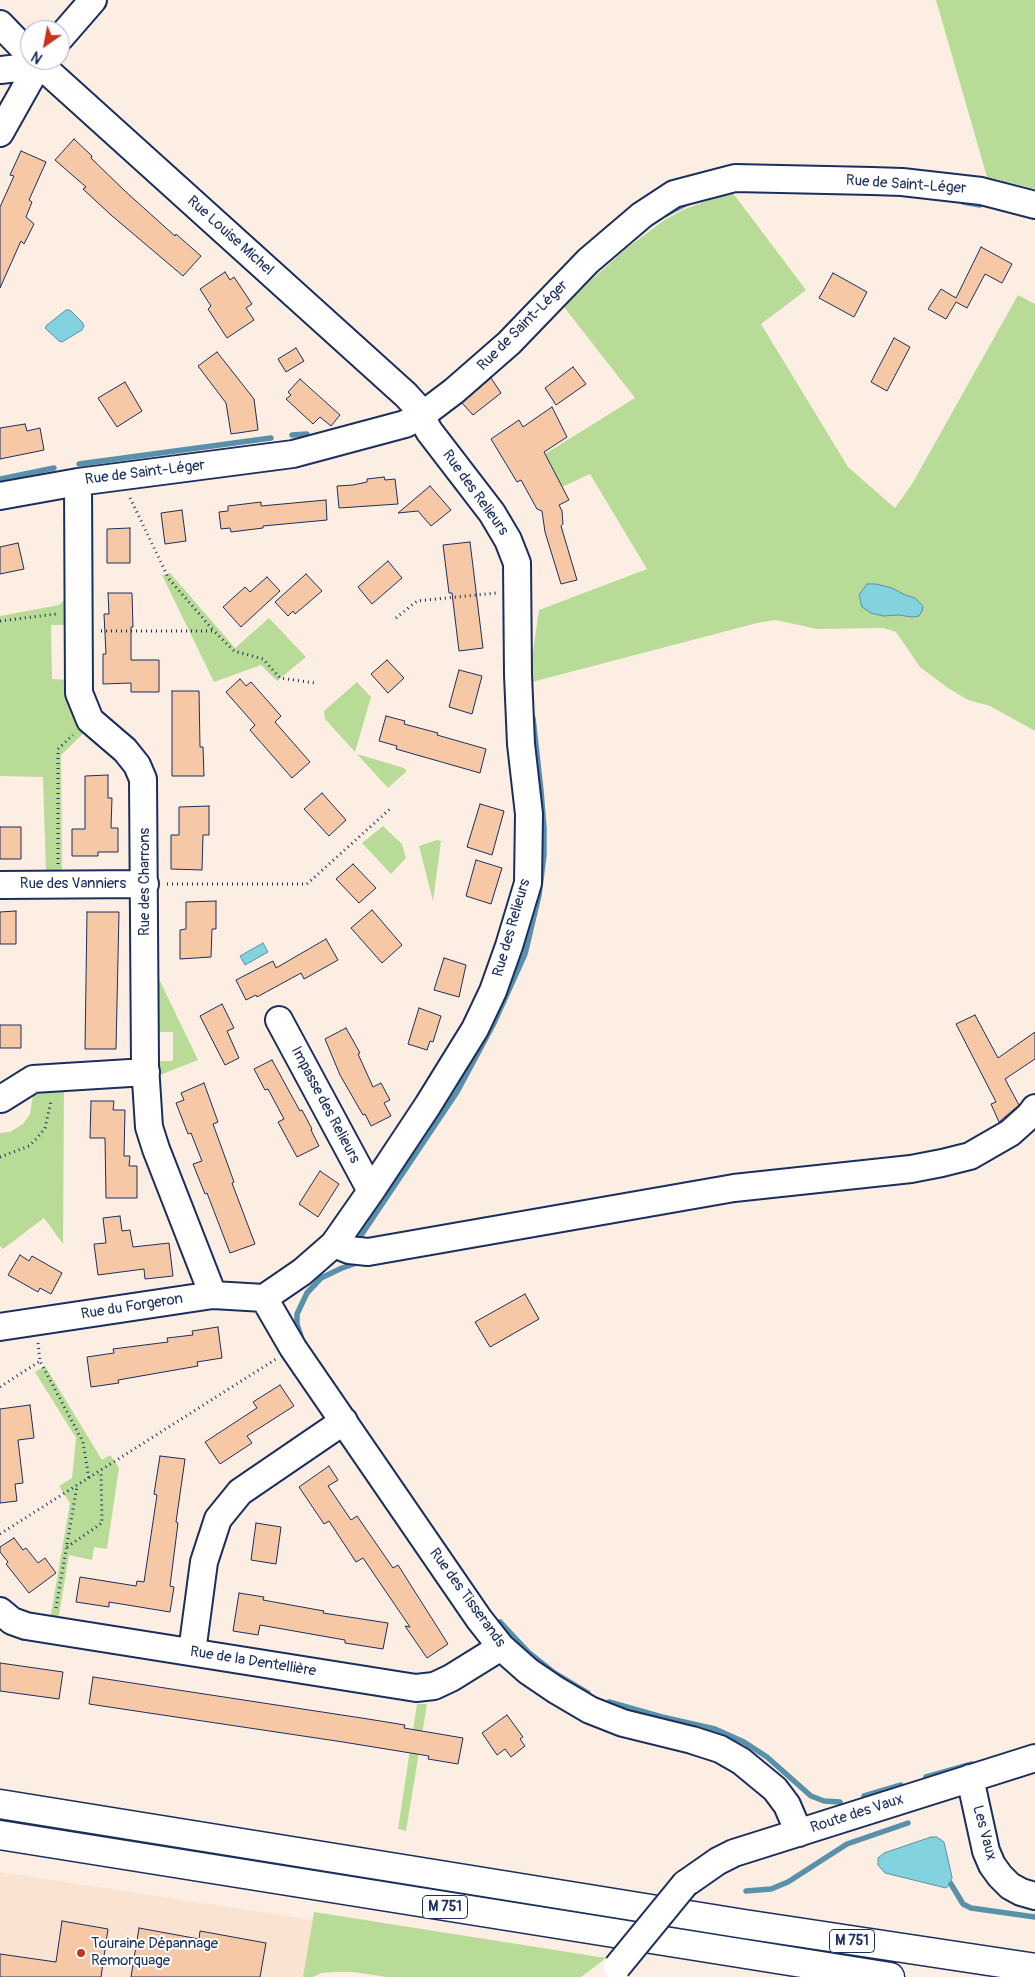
<!DOCTYPE html>
<html>
<head>
<meta charset="utf-8">
<style>
	body { margin:0 }
	#map { position:relative; width:1035px; height:1977px; overflow:hidden; background:#fdeee4; font-family:Pangolin,sans-serif }
	canvas { display:block }
	.north { position:absolute; left:20px; top:20px; width:50px; height:50px; box-sizing:border-box; background:#fff; border:1px solid #a4acbf; border-radius:50%; rotate:213deg; font-size:14px; font-weight:700; line-height:20px; text-align:center; color:#1b2f5e }
	.north::after { content:''; display:block; margin:auto; width:18px; height:22px; background:#c8321e; clip-path:polygon(50% 0,100% 100%,50% 72%,0 100%) }
</style>
</head>
<body>
<div id="map">
<canvas width="1035" height="1977"></canvas>
<div class="north">N</div>
</div>
<script>
const g = document.querySelector('canvas').getContext('2d');
g.lineJoin = 'round';
function fillPath(path, color) { g.fillStyle = color; g.fill(path, 'evenodd'); }
const shape = rows => new Path2D(rows.map(r => 'M' + r).join(''));
function stroke(path, color, width, dash) { g.strokeStyle = color; g.lineWidth = width; g.lineCap = dash ? 'butt' : 'round'; g.setLineDash(dash || []); g.stroke(path); }
function label(font, color, halo, rows, align = 'center') {
  g.font = font + ' Pangolin,sans-serif'; g.lineWidth = 4; g.setLineDash([]); g.textBaseline = 'middle'; g.strokeStyle = halo; g.fillStyle = color; for (const [text, x, y, turn = 0] of rows) {
    g.save(); g.translate(x, y); g.rotate((+turn || 0) * Math.PI / 180); g.textAlign = isNaN(turn) ? turn : align; if (halo) g.strokeText(text, 0, 0); g.fillText(text, 0, 0); g.restore();
  }
}
fillPath(shape([
	[0,1872,313,1920,303,1977,0,1977]
]), '#fbe3d1');
fillPath(shape([
	[936,0,1035,0,1035,189,987,177],
	[732,192,806,290,761,324,848,467,895,508,912,484,1018,295,1035,304,1035,731,990,706,968,700,948,688,920,667,896,632,883,628,817,629,776,620,757,623,532,682,531,665,539,610,647,569,590,474,562,487,556,476,546,480,537,459,635,398,564,307,590,281,627,248,666,219,685,209],
	[170,573,235,648,269,618,306,657,277,681,261,665,214,682,162,575],
	[66,598,68,625,51,625,52,679,69,680,70,709,76,720,86,731,61,755,62,873,46,873,43,777,0,776,0,616,59,605],
	[357,682,371,697,355,752,325,719,324,711],
	[357,754,404,768,407,771,388,788],
	[383,826,402,844,406,858,391,874,362,843],
	[437,840,441,841,433,901,419,846],
	[159,979,198,1060,160,1075,158,1061,173,1061,173,1032,158,1032],
	[64,1085,63,1244,44,1218,3,1249,0,1246,0,1133,10,1132,23,1124,30,1114,33,1095,38,1089],
	[45,1366,102,1460,110,1455,119,1468,107,1549,94,1547,92,1560,69,1555,58,1621,50,1620,70,1503,59,1486,72,1478,76,1438,35,1372],
	[417,1704,427,1704,406,1831,398,1829],
	[314,1912,606,1958,581,1977,387,1977,353,1972,335,1972,321,1973,313,1977,303,1977]
]), '#b8dc97');
const water = shape([
	[66,310,70,310,82,322,84,326,82,330,62,342,59,341,45,328,47,325,66,310],
	[867,584,876,584,892,588,905,595,915,598,923,606,922,611,919,616,912,617,898,615,883,616,871,613,862,607,859,595,867,584],
	[263,943,268,952,245,965,240,956,263,943],
	[931,1837,937,1837,944,1842,952,1877,951,1884,946,1888,885,1873,878,1865,878,1858,884,1853,931,1837]
]);
fillPath(water, '#83d3de');
stroke(water, '#5991ab', 1);
stroke(shape([
	[963,202,980,205],
	[666,214,689,202],
	[292,435,307,434],
	[79,464,271,438],
	[0,479,54,468],
	[362,1243,358,1240,457,1092,493,1025,525,954,539,895,544,855,544,828,541,791,533,718],
	[302,1339,297,1324,297,1314,307,1293,321,1278,342,1268,354,1264],
	[500,1622,528,1652,553,1672,588,1693],
	[609,1702,662,1717,715,1729,744,1742,767,1757,811,1796,824,1801,840,1802],
	[926,1777,972,1764],
	[864,1796,901,1785],
	[951,1884,963,1904,971,1908,1035,1917],
	[746,1891,771,1889,788,1882,847,1844,908,1823]
]), '#5991ab', 5.5);
const building = shape([
	[74,139,92,156,91,158,126,192,175,236,176,234,201,256,183,276,111,215,83,189,86,187,55,160,74,139],
	[21,151,46,162,29,200,32,202,26,217,34,224,24,244,21,241,0,288,0,207,14,176,10,175,21,151],
	[981,247,1012,264,1002,283,985,274,967,308,956,302,946,319,928,309,941,289,956,298,981,247],
	[225,272,230,280,234,277,252,304,246,308,254,320,227,338,208,309,211,306,200,289,225,272],
	[833,273,867,292,854,317,819,298,833,273],
	[894,338,910,347,887,391,871,382,894,338],
	[296,348,304,361,286,372,278,359,296,348],
	[217,352,254,399,258,430,231,434,226,403,198,366,217,352],
	[573,367,586,384,556,405,545,388,573,367],
	[491,378,501,393,473,415,462,403,491,378],
	[300,379,340,415,331,426,320,417,313,424,286,399,291,395,288,392,300,379],
	[125,382,142,411,117,427,98,398,125,382],
	[552,407,567,437,544,452,569,500,559,505,562,511,563,524,561,526,577,580,561,584,545,532,542,511,537,509,521,480,517,482,491,439,519,420,523,427,552,407],
	[25,424,27,431,40,428,44,450,0,459,0,428,25,424],
	[384,477,385,480,395,479,398,504,339,508,337,486,353,485,367,482,367,479,384,477],
	[430,486,451,510,431,526,418,511,398,513,430,486],
	[326,500,327,520,263,526,263,528,231,532,230,528,221,529,219,512,228,511,228,506,261,502,261,506,326,500],
	[182,510,186,541,165,544,161,513,182,510],
	[130,528,130,563,107,563,107,529,130,528],
	[470,542,483,648,459,651,452,593,449,593,443,545,470,542],
	[18,543,24,569,0,574,0,547,18,543],
	[388,561,402,578,372,604,358,587,388,561],
	[306,574,322,591,295,614,293,611,288,616,275,602,306,574],
	[267,577,280,591,241,627,223,607,245,587,250,592,267,577],
	[108,593,132,593,133,627,131,627,131,660,159,660,159,692,131,692,131,683,103,684,103,654,106,654,104,614,109,614,108,593],
	[387,660,404,678,388,693,371,674,387,660],
	[459,670,482,676,472,714,449,707,459,670],
	[240,679,246,686,251,682,281,716,275,722,310,762,292,778,250,730,255,725,226,692,240,679],
	[172,691,199,691,200,747,203,747,204,776,172,776,172,691],
	[386,716,405,721,404,724,438,733,437,735,486,749,480,773,396,749,397,746,379,741,386,716],
	[108,775,108,798,112,798,111,828,118,828,118,852,98,852,98,856,72,856,72,829,85,829,85,776,108,775],
	[322,793,346,820,329,836,304,809,322,793],
	[480,804,504,811,492,855,467,847,480,804],
	[209,806,209,835,203,835,202,870,171,869,171,835,179,835,179,807,209,806],
	[0,827,21,827,21,859,0,859,0,827],
	[476,860,502,868,491,904,466,896,476,860],
	[353,864,376,888,359,903,336,879,353,864],
	[216,901,216,929,212,929,211,957,180,959,180,930,186,929,186,902,216,901],
	[372,910,402,945,382,963,351,928,372,910],
	[16,911,16,944,0,944,0,912,16,911],
	[87,912,119,912,116,1049,85,1049,87,912],
	[326,939,338,960,304,979,301,973,257,997,256,995,246,1000,236,980,273,961,276,968,326,939],
	[444,958,466,965,459,997,434,990,444,958],
	[222,1004,234,1028,227,1031,239,1058,225,1065,200,1016,222,1004],
	[419,1008,441,1016,433,1042,430,1041,427,1050,408,1044,419,1008],
	[975,1015,998,1058,1035,1032,1035,1059,1005,1079,1019,1105,999,1122,991,1104,996,1102,956,1024,975,1015],
	[0,1025,21,1025,21,1048,0,1048,0,1025],
	[346,1028,360,1053,358,1054,373,1087,381,1083,390,1100,384,1103,391,1116,371,1126,365,1114,363,1115,340,1075,325,1039,346,1028],
	[272,1060,300,1111,302,1110,312,1129,311,1130,319,1146,297,1157,278,1122,284,1119,268,1089,265,1090,254,1069,272,1060],
	[204,1083,218,1122,213,1124,234,1182,232,1183,255,1244,230,1253,207,1193,205,1194,193,1164,202,1161,191,1133,188,1134,176,1103,184,1100,181,1093,204,1083],
	[91,1101,114,1101,113,1110,125,1110,124,1156,130,1156,129,1166,137,1166,137,1198,106,1198,105,1138,90,1138,91,1101],
	[320,1171,339,1184,318,1217,299,1204,320,1171],
	[120,1216,122,1231,130,1230,133,1247,169,1243,173,1276,145,1279,144,1269,98,1275,94,1244,106,1243,103,1218,120,1216],
	[20,1255,29,1261,32,1256,62,1273,51,1294,40,1288,38,1292,8,1275,20,1255],
	[525,1294,539,1319,490,1347,475,1322,525,1294],
	[218,1327,222,1358,197,1362,198,1366,118,1380,119,1383,91,1387,87,1357,114,1353,113,1349,168,1342,167,1338,193,1335,192,1331,218,1327],
	[280,1385,294,1406,247,1436,252,1443,220,1464,205,1442,257,1408,253,1402,280,1385],
	[30,1405,34,1438,18,1440,23,1483,15,1484,17,1501,0,1503,0,1409,30,1405],
	[160,1456,185,1459,176,1522,178,1523,170,1586,174,1587,170,1612,109,1602,109,1607,76,1602,80,1577,136,1586,137,1581,144,1582,157,1495,154,1494,160,1456],
	[329,1466,338,1480,328,1486,351,1520,357,1516,393,1568,398,1565,448,1644,427,1658,405,1626,410,1627,363,1558,356,1562,329,1521,324,1524,299,1487,329,1466],
	[256,1523,281,1527,276,1564,251,1560,256,1523],
	[14,1538,23,1550,26,1548,38,1563,45,1558,56,1573,29,1593,6,1564,8,1562,0,1552,0,1547,14,1538],
	[239,1593,264,1597,263,1600,324,1611,323,1613,388,1623,383,1649,345,1643,345,1640,260,1625,258,1635,233,1631,239,1593],
	[0,1663,63,1672,59,1699,0,1691,0,1663],
	[93,1677,368,1719,405,1725,404,1728,463,1738,458,1764,428,1759,429,1756,343,1742,89,1704,93,1677],
	[507,1715,523,1737,520,1739,525,1746,511,1757,505,1749,497,1755,482,1733,507,1715],
	[62,1921,108,1929,101,1977,0,1977,0,1954,56,1962,62,1921],
	[139,1928,199,1939,200,1931,266,1943,260,1977,131,1977,139,1928]
]);
fillPath(building, '#f7c8a6');
stroke(building, '#1b2f5e', 1);
const minor = shape([
	[0,24,30,55],
	[60,38,93,0],
	[35,60,406,395,416,406,429,431,492,513,508,540,517,563,518,675,521,744,529,814,528,883,509,946,493,991,475,1029,428,1105,371,1191,334,1244,302,1272,264,1298],
	[0,70,27,67,39,63],
	[0,133,41,60],
	[78,482,79,693,90,720,125,750,137,765,143,779,145,1065,149,1127,156,1149,213,1295],
	[0,496,78,482,293,454,405,424,421,416,454,391,509,343,588,261,642,215,674,194,735,178,872,181,902,182,981,191,1035,205],
	[0,885,145,884],
	[279,1020,371,1191],
	[1,1099,33,1079,146,1072],
	[334,1244,349,1250,368,1252,734,1188,911,1169,942,1163,970,1156,1010,1133,1029,1116,1035,1108],
	[264,1298,293,1348,479,1619,501,1647,528,1671,556,1690,590,1710,623,1723,692,1740,720,1749,741,1761,775,1789,787,1805,799,1833],
	[0,1327,213,1295,264,1298],
	[0,1611,12,1621,26,1626,416,1688,434,1686,451,1678,501,1647],
	[192,1652,204,1562,218,1519,240,1492,344,1421],
	[970,1778,986,1851,992,1865,1000,1876,1010,1886,1021,1892,1035,1896],
	[685,1884,718,1861,734,1853,1035,1758]
]);
const highway = shape([
	[0,1804,744,1924,1035,1968],
	[0,1835,890,1977]
]);
stroke(minor, '#1b2f5e', 30);
stroke(highway, '#1b2f5e', 31);
stroke(shape([
	[130,498,169,579,214,631],
	[396,618,417,601,496,593],
	[0,621,56,614],
	[101,631,214,631,234,651,263,659,280,678,315,683],
	[58,864,58,749,73,735],
	[167,884,307,884,390,809],
	[0,1157,29,1146,37,1138,45,1128,51,1101],
	[38,1343,40,1361,83,1442,89,1479],
	[0,1387,40,1361],
	[0,1534,276,1359],
	[67,1547,102,1523,101,1471],
	[56,1608,77,1486]
]), '#1b2f5e', 3, [1, 4]);
stroke(minor, '#fff', 26);
stroke(highway, '#fff', 28);
const minorBridge = shape([
	[617,1967,685,1884]
]);
stroke(minorBridge, '#1b2f5e', 30, []);
stroke(minorBridge, '#fff', 26);
for (const [x, y, r, color] of [
	[81,1953,5,"#c8321e"]
]) { const dot = new Path2D(); dot.arc(x, y, r, 0, 2 * Math.PI); g.fillStyle = color; g.fill(dot); stroke(dot, '#fff', 2); }
for (const [x, y, w] of [
	[445,1907,45],
	[852,1941,45]
]) { const box = new Path2D(); box.roundRect(x - w / 2, y - 11.5, w, 23, 4); g.fillStyle = '#fff'; g.fill(box); stroke(box, '#1b2f5e', 1); }
label('bold 14px', '#1b2f5e', null, [
	["M 751",445,1907],
	["M 751",852,1941]
]);
label('15px', '#1b2f5e', '#fff', [
	["Rue de Saint-Léger",906,185,4],
	["Rue Louise Michel",230,236,42],
	["Rue de Saint-Léger",523,326,-45],
	["Rue de Saint-Léger",145,473,-7],
	["Rue des Relieurs",475,493,54],
	["Rue des Charrons",145,882,-90],
	["Rue des Vanniers",73,884],
	["Rue des Relieurs",512,928,-74],
	["Impasse des Relieurs",325,1105,62],
	["Rue du Forgeron",132,1307,-9],
	["Rue des Tisserands",467,1598,54],
	["Rue de la Dentellière",253,1662,9],
	["Route des Vaux",857,1814,-18],
	["Les Vaux",984,1833,75]
]);
label('15px', '#1b2f5e', '#fff', [
	["Touraine Dépannage",91,1944],
	["Remorquage",91,1961]
], 'left');
</script>
</body>
</html>
